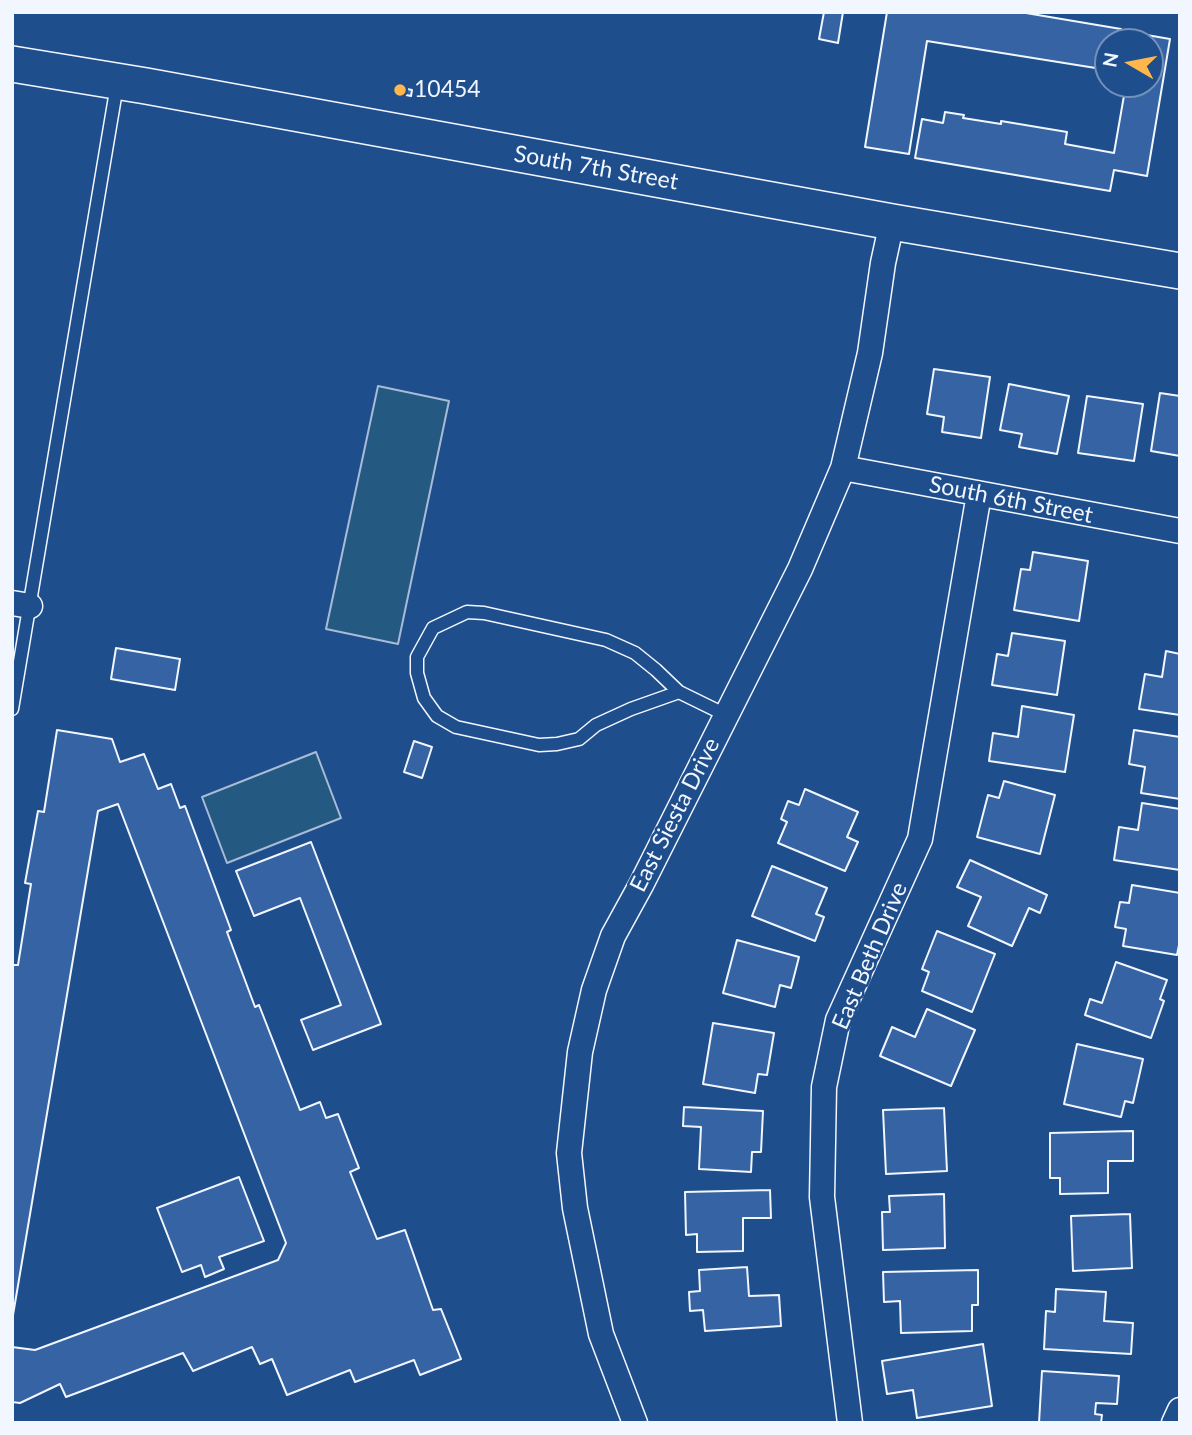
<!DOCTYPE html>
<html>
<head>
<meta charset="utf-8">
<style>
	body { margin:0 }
	#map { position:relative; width:1192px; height:1435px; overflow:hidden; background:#1f4e8c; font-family:Lato,sans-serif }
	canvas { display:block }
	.frame { position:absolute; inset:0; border:14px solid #f2f6ff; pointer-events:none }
	.north { position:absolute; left:1094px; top:28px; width:70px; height:70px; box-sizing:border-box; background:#1f4e8c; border:2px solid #7391ba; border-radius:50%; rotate:280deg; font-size:19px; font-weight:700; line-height:28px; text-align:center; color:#f2f6ff }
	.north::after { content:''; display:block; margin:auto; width:24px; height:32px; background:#ffb74d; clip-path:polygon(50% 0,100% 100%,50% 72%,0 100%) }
</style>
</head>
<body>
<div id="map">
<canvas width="1192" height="1435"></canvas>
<div class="frame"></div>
<div class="north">N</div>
</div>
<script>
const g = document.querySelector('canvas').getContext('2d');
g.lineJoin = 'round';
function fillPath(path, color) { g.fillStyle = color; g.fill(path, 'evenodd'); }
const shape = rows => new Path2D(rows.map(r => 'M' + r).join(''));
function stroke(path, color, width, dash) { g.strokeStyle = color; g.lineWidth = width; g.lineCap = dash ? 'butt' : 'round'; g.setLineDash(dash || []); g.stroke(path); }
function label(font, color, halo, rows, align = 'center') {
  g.font = font + ' Lato,sans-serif'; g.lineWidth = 5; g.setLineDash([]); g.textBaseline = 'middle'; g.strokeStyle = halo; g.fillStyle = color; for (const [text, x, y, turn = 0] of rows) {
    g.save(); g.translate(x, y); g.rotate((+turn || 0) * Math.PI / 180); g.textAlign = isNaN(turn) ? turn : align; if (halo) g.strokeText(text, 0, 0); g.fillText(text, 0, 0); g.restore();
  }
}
const green = shape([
	[378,386,449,401,398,644,326,629,378,386],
	[316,752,341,818,227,863,202,797,316,752]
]);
fillPath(green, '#245a82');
stroke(green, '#a8bbd7', 2);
const building = shape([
	[824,12,843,12,838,43,819,39,824,12],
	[887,12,1020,12,1121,29,1119,42,1108,42,1108,70,927,41,909,154,865,147,887,12],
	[1135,33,1170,39,1147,176,1114,170,1110,191,915,158,922,119,943,123,945,112,964,115,963,118,1001,124,1001,121,1067,132,1065,144,1114,153,1126,84,1150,84,1150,42,1133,42,1135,33],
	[397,87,412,90,411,96,396,93,397,87],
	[934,369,990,377,981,438,942,432,944,417,927,414,934,369],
	[1009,384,1069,396,1057,454,1019,447,1022,434,1000,430,1009,384],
	[1160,393,1180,396,1180,456,1151,451,1160,393],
	[1087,396,1143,404,1134,461,1078,453,1087,396],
	[1033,552,1088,561,1079,621,1014,610,1021,569,1030,570,1033,552],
	[1012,633,1065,641,1057,695,992,685,997,654,1008,656,1012,633],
	[116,648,180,659,175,690,111,679,116,648],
	[1166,651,1180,654,1180,715,1139,709,1145,674,1162,677,1166,651],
	[1022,706,1074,715,1065,772,989,761,993,733,1018,737,1022,706],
	[57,730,112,739,120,762,144,754,158,789,171,784,180,808,185,806,231,930,227,932,255,1007,259,1005,300,1110,320,1102,326,1118,338,1114,359,1168,350,1172,377,1239,405,1230,433,1310,441,1309,461,1359,420,1375,414,1360,355,1382,350,1370,287,1395,272,1359,260,1364,252,1347,193,1371,183,1353,66,1397,60,1384,20,1403,12,1402,12,1347,35,1350,278,1260,286,1243,118,804,98,811,12,1321,12,971,13,965,18,965,31,884,25,883,38,811,44,812,57,730],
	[1134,730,1180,737,1180,799,1141,793,1145,767,1129,764,1134,730],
	[414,741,432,747,422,778,404,772,414,741],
	[1004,781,1055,795,1040,854,977,837,988,795,999,798,1004,781],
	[805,789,858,812,847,837,858,842,845,871,778,843,787,822,781,819,788,801,799,805,805,789],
	[1142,803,1180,809,1180,870,1114,860,1119,827,1138,830,1142,803],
	[311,842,381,1024,313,1050,301,1020,341,1005,300,898,254,916,236,871,311,842],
	[970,860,1047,895,1040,913,1029,908,1012,946,968,926,981,897,957,887,970,860],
	[772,866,827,888,816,914,824,917,815,941,752,916,772,866],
	[1132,885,1180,893,1180,940,1177,955,1123,946,1126,929,1115,927,1120,902,1129,903,1132,885],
	[937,931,995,954,972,1012,922,991,929,972,922,969,937,931],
	[737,940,799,957,791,988,780,985,775,1007,723,993,737,940],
	[1116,962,1167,980,1160,999,1164,1001,1151,1038,1085,1015,1090,999,1102,1003,1116,962],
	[927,1009,975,1030,951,1086,880,1056,892,1027,915,1037,927,1009],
	[713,1023,774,1033,767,1075,758,1074,755,1093,703,1084,713,1023],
	[1077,1044,1143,1059,1133,1103,1125,1101,1121,1117,1064,1104,1077,1044],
	[684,1107,763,1111,761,1152,752,1152,751,1172,699,1169,701,1127,683,1126,684,1107],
	[944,1108,947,1171,886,1174,883,1110,944,1108],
	[1133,1131,1133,1161,1108,1161,1108,1193,1060,1194,1060,1178,1050,1178,1050,1133,1133,1131],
	[239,1177,264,1241,219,1257,224,1269,205,1277,201,1265,182,1272,157,1208,239,1177],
	[770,1190,771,1218,743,1218,743,1251,697,1252,697,1234,686,1235,685,1192,770,1190],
	[944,1194,945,1248,883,1250,882,1212,890,1212,889,1196,944,1194],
	[1130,1214,1132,1268,1073,1271,1071,1216,1130,1214],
	[747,1267,749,1296,779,1295,781,1326,705,1331,703,1310,690,1311,689,1292,700,1291,699,1270,747,1267],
	[978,1270,978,1305,972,1305,972,1331,901,1333,900,1301,884,1302,883,1272,978,1270],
	[1056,1289,1106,1292,1104,1321,1133,1323,1131,1354,1044,1349,1046,1311,1055,1312,1056,1289],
	[983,1344,992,1406,917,1418,913,1390,887,1394,882,1361,983,1344],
	[1042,1371,1119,1376,1117,1404,1096,1403,1095,1414,1102,1415,1101,1423,1039,1423,1042,1371]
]);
fillPath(building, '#3563a3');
stroke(building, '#f2f6ff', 2);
const service = shape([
	[679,692,631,709,596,725,579,739,557,744,539,745,456,727,437,716,424,698,417,673,417,657,433,628,467,612,484,613,606,640,635,653,656,670,679,692,726,715],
	[12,709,117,85]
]);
const minor = shape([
	[843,468,1180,531],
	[12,603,30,606],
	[635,1423,601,1334,575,1208,569,1153,580,1052,594,990,613,936,641,885,800,569,843,468,870,353,883,263,892,222],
	[850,1423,822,1197,824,1087,838,1020,920,839,979,494],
	[1174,1423,1180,1410]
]);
const secondary = shape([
	[12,64,146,86,892,222,1180,271]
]);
stroke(service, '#f2f6ff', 15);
stroke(minor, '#f2f6ff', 27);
stroke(secondary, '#f2f6ff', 38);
stroke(service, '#1f4e8c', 12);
stroke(minor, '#1f4e8c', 24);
stroke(secondary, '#1f4e8c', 35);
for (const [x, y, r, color] of [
	[400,90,7,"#ffb74d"]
]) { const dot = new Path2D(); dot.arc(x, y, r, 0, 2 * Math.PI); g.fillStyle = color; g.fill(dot); stroke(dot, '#1f4e8c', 2.5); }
label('23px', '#f2f6ff', '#1f4e8c', [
	["10454",414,90]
], 'left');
label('23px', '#f2f6ff', '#1f4e8c', [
	["South 7th Street",596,168,10],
	["South 6th Street",1011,500,11],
	["East Siesta Drive",675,815,-63],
	["East Beth Drive",870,956,-67]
]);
</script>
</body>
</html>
